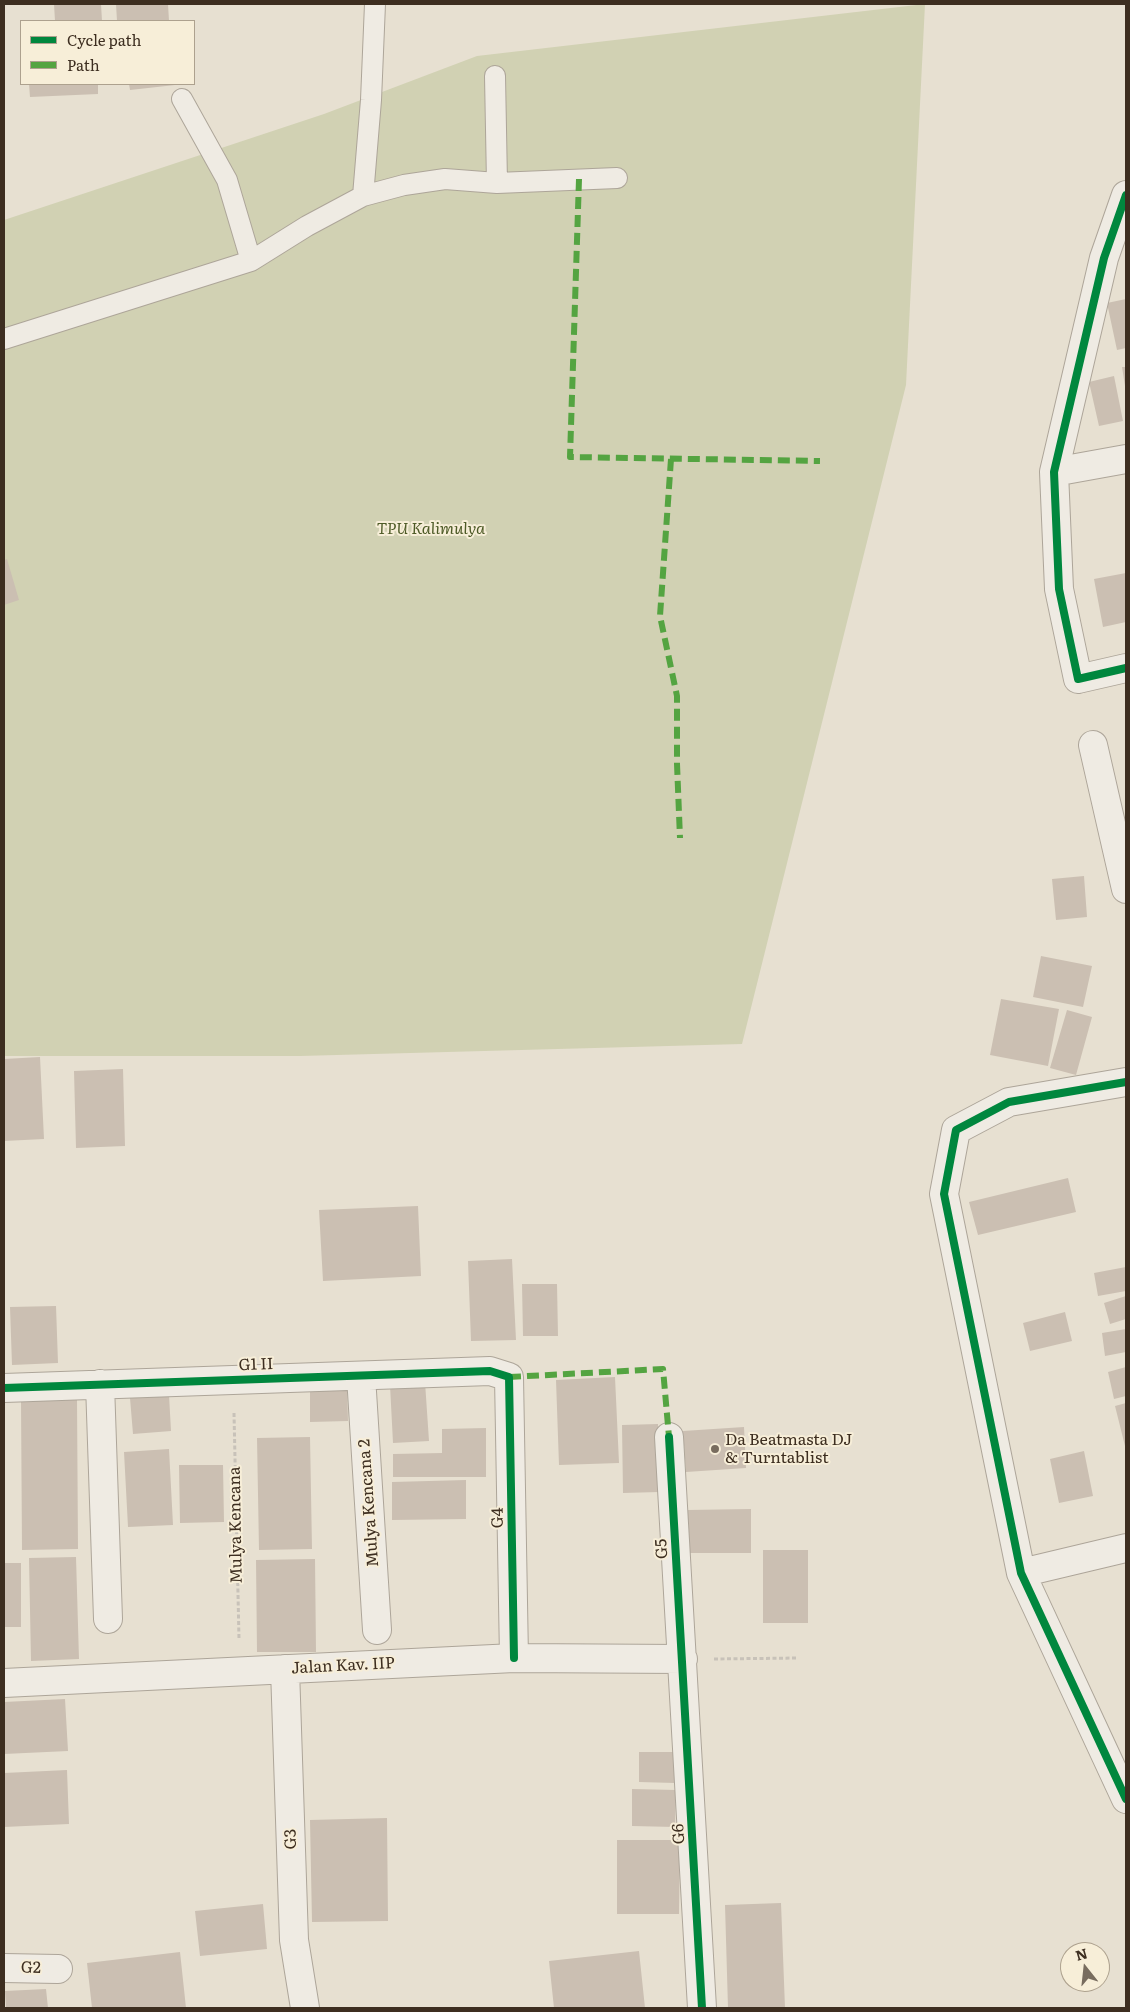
<!DOCTYPE html>
<html>
<head>
<meta charset="utf-8">
<style>
	body { margin:0 }
	#map { position:relative; width:1130px; height:2012px; overflow:hidden; background:#e7e0d1; font-family:Literata,serif }
	canvas { display:block }
	.frame { position:absolute; inset:0; border:5px solid #3d2e20; pointer-events:none }
	.legend { position:absolute; left:20px; top:20px; width:175px; height:65px; box-sizing:border-box; background:#f7eed8; border:1px solid #ada18e; margin:0; padding:6px 9px; list-style:none; font-size:15px; color:#3d2e20 }
	.legend li { display:flex; align-items:center; gap:10px; height:25px }
	.legend b { width:25px; border:1px solid #ada18e }
	.north { position:absolute; left:1060px; top:1942px; width:50px; height:50px; box-sizing:border-box; background:#f7eed8; border:1px solid #ada18e; border-radius:50%; rotate:344deg; font-size:14px; font-weight:700; line-height:20px; text-align:center; color:#3d2e20 }
	.north::after { content:''; display:block; margin:auto; width:18px; height:22px; background:#786c5e; clip-path:polygon(50% 0,100% 100%,50% 72%,0 100%) }
</style>
</head>
<body>
<div id="map">
<canvas width="1130" height="2012"></canvas>
<div class="frame"></div>
<ul class="legend">
<li><b style="height:6px;background:#00873e"></b>Cycle path</li>
<li><b style="height:6px;background:#54a441"></b>Path</li>
</ul>
<div class="north">N</div>
</div>
<script>
const g = document.querySelector('canvas').getContext('2d');
g.lineJoin = 'round';
function fillPath(path, color) { g.fillStyle = color; g.fill(path, 'evenodd'); }
const shape = rows => new Path2D(rows.map(r => 'M' + r).join(''));
function stroke(path, color, width, dash) { g.strokeStyle = color; g.lineWidth = width; g.lineCap = dash ? 'butt' : 'round'; g.setLineDash(dash || []); g.stroke(path); }
function label(font, color, halo, rows, align = 'center') {
  g.font = font + ' Literata,serif'; g.lineWidth = 4; g.setLineDash([]); g.textBaseline = 'middle'; g.strokeStyle = halo; g.fillStyle = color; for (const [text, x, y, turn = 0] of rows) {
    g.save(); g.translate(x, y); g.rotate((+turn || 0) * Math.PI / 180); g.textAlign = isNaN(turn) ? turn : align; if (halo) g.strokeText(text, 0, 0); g.fillText(text, 0, 0); g.restore();
  }
}
fillPath(shape([
	[925,4,906,385,742,1044,300,1056,4,1056,4,220,324,114,477,56]
]), '#d1d1b3');
fillPath(shape([
	[54,4,101,4,102,21,55,21],
	[116,4,168,4,169,21,117,21],
	[29,84,98,84,98,94,30,97],
	[129,84,175,84,175,85,130,90],
	[1126,299,1126,348,1117,350,1107,303],
	[1122,367,1126,367,1126,385,1125,386],
	[1114,376,1123,421,1099,426,1089,382],
	[7,559,19,600,4,605,4,560],
	[1126,573,1126,622,1103,627,1094,579],
	[1084,876,1087,917,1056,920,1052,879],
	[1041,956,1092,966,1083,1007,1033,997],
	[1001,999,1059,1009,1048,1066,990,1055],
	[1067,1010,1092,1017,1076,1075,1050,1068],
	[40,1057,44,1139,4,1141,4,1059],
	[123,1069,125,1146,76,1148,74,1071],
	[1068,1178,1076,1212,978,1235,969,1202],
	[418,1206,421,1276,323,1281,319,1210],
	[512,1259,516,1340,471,1341,468,1261],
	[1126,1267,1126,1291,1098,1296,1094,1273],
	[522,1284,557,1284,558,1336,523,1336],
	[1126,1296,1126,1319,1110,1324,1104,1303],
	[56,1306,58,1363,12,1365,10,1307],
	[1065,1312,1072,1341,1030,1351,1023,1323],
	[1126,1329,1126,1352,1105,1356,1102,1333],
	[1126,1367,1126,1396,1114,1399,1108,1372],
	[615,1377,619,1463,559,1465,556,1380],
	[425,1382,429,1441,393,1443,390,1385],
	[347,1387,348,1421,310,1422,310,1388],
	[169,1395,171,1431,133,1434,130,1398],
	[77,1400,78,1549,22,1550,21,1401],
	[1126,1403,1126,1450,1115,1406],
	[658,1424,659,1492,623,1493,622,1425],
	[744,1427,746,1468,686,1472,683,1431],
	[486,1428,486,1477,393,1477,393,1454,442,1453,442,1429],
	[310,1437,312,1549,259,1550,257,1438],
	[169,1449,173,1525,128,1527,124,1452],
	[1084,1451,1093,1496,1059,1503,1050,1459],
	[179,1465,223,1465,224,1522,180,1523],
	[466,1480,466,1519,392,1520,392,1482],
	[751,1509,751,1553,687,1553,687,1510],
	[763,1550,808,1550,808,1623,763,1623],
	[76,1557,79,1659,31,1661,29,1558],
	[315,1559,316,1652,257,1652,256,1560],
	[4,1563,21,1563,21,1627,4,1627],
	[65,1699,68,1751,4,1754,4,1702],
	[639,1752,675,1752,675,1783,639,1782],
	[67,1770,69,1824,4,1827,4,1773],
	[632,1789,676,1790,675,1827,632,1826],
	[387,1818,388,1921,312,1922,310,1820],
	[617,1840,680,1840,679,1914,617,1914],
	[781,1903,785,2008,728,2008,725,1905],
	[263,1904,267,1949,200,1956,195,1911],
	[639,1951,645,2008,554,2008,549,1961],
	[180,1952,186,2008,92,2008,87,1963],
	[46,1989,48,2008,6,2008,5,1991]
]), '#cbbfb2');
const lane = shape([
	[495,76,497,183],
	[182,99,227,180,251,261],
	[363,196,371,100,375,4],
	[4,339,251,261,307,226,363,196,404,185,445,179,497,183,617,178]
]);
const street = shape([
	[1126,195,1104,258,1054,472,1059,589,1078,679,1126,668],
	[1054,472,1126,459],
	[1093,745,1126,889],
	[1126,1082,1009,1102,956,1130,944,1194,1021,1573,1126,1799],
	[361,1376,377,1630],
	[100,1384,108,1619],
	[4,1388,490,1371,509,1377,514,1658],
	[669,1437,702,2008],
	[1021,1573,1126,1548],
	[285,1669,294,1940,305,2008],
	[4,1683,514,1658,683,1659],
	[4,1968,58,1969]
]);
stroke(lane, '#ada599', 22);
stroke(street, '#ada599', 30);
stroke(shape([
	[234,1413,239,1639],
	[714,1659,798,1658]
]), '#c8c2b9', 3, [4, 2.5]);
stroke(lane, '#efebe3', 20);
stroke(street, '#efebe3', 28);
stroke(shape([
	[579,179,570,457,820,461],
	[671,459,660,616,677,696,677,764,680,838],
	[509,1377,663,1369,669,1437]
]), '#54a441', 6, [12, 6]);
stroke(shape([
	[1126,195,1104,258,1054,472,1059,589,1078,679,1126,668],
	[1126,1082,1009,1102,956,1130,944,1194,1021,1573,1126,1799],
	[4,1388,490,1371,509,1377,514,1658],
	[669,1437,702,2008]
]), '#00873e', 8);
for (const [x, y, r, color] of [
	[715,1449,5,"#786c5e"]
]) { const dot = new Path2D(); dot.arc(x, y, r, 0, 2 * Math.PI); g.fillStyle = color; g.fill(dot); stroke(dot, '#f7eed8', 2); }
label('italic 16px', '#4d5a26', '#f7eed8', [
	["TPU Kalimulya",431,529]
]);
label('16px', '#3d2e20', '#f7eed8', [
	["G1 II",256,1365,-2],
	["Mulya Kencana 2",369,1503,-94],
	["G4",498,1518,-91],
	["Mulya Kencana",236,1525,-91],
	["G5",662,1549,-93],
	["Jalan Kav. IIP",343,1666,-3],
	["G6",679,1834,-93],
	["G3",291,1839,-92],
	["G2",31,1968,1]
]);
label('16px', '#3d2e20', '#f7eed8', [
	["Da Beatmasta DJ",725,1440],
	["& Turntablist",725,1458]
], 'left');
</script>
</body>
</html>
